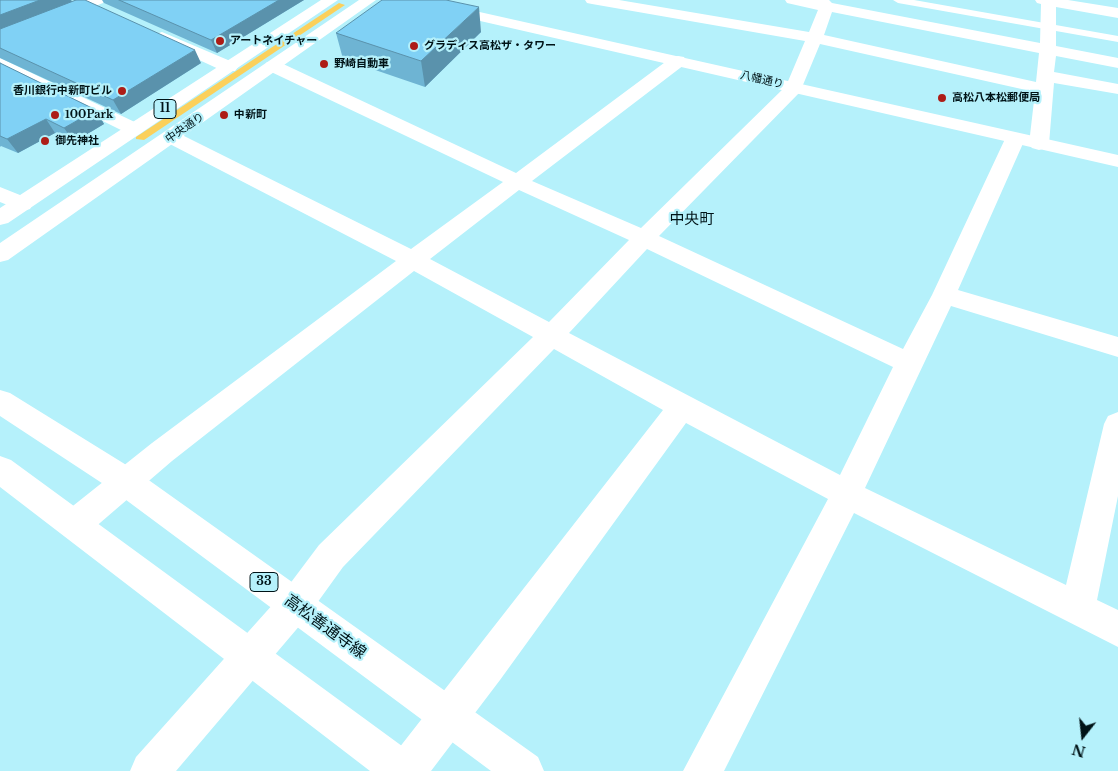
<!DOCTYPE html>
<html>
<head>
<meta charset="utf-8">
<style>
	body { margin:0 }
	#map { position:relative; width:1118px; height:771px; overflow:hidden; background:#b5f1fb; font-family:"Libre Baskerville",serif }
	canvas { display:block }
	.north { position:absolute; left:1058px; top:711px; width:50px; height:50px; -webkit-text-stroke:4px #b5f1fb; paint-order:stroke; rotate:196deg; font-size:14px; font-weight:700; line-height:20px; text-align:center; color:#001317 }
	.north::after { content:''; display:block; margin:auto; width:18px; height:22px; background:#001317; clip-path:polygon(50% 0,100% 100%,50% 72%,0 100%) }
</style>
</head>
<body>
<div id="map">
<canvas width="1118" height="771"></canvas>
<div class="north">N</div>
</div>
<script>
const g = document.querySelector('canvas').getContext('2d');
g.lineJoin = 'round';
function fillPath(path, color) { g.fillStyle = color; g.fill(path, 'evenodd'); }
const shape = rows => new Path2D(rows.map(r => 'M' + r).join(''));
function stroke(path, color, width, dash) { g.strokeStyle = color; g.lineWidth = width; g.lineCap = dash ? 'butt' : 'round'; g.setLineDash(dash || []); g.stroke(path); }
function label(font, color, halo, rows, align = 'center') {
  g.font = font + ' "Libre Baskerville","Noto Sans JP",serif'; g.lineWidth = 4.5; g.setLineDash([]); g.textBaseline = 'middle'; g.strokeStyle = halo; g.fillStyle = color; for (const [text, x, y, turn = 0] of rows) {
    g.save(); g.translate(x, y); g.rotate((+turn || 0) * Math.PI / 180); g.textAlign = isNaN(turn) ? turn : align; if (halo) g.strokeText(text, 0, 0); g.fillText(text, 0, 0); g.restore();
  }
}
fillPath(shape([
	[339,3,345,5,144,140,136,139,136,137]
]), '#fbd05b');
fillPath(shape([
	[893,0,914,0,1118,36,1118,42,898,3,893,0]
]), '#fff');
fillPath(shape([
	[85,0,105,0,103,3,0,44,0,33,85,0],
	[585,0,619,0,809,32,818,10,787,3,785,0,829,0,832,3,1040,43,1041,4,1037,3,1035,0,1068,0,1118,8,1118,18,1056,7,1056,46,1118,58,1118,68,1056,56,1054,72,1118,84,1118,94,1054,83,1049,144,1046,148,1039,150,1032,148,1029,144,1035,92,820,44,800,92,659,236,903,349,932,295,1005,139,1008,135,1015,133,1022,135,1025,139,958,290,1118,337,1118,357,951,306,865,488,1066,585,1104,424,1108,416,1118,412,1118,496,1097,600,1118,610,1118,647,854,513,724,771,683,771,828,499,686,423,500,680,431,771,386,771,392,757,663,410,554,349,343,567,307,617,176,771,130,771,136,757,283,593,319,545,533,337,414,271,172,461,86,535,75,539,64,535,59,524,64,513,152,443,396,261,164,141,161,137,164,133,171,131,178,133,411,249,503,182,267,70,264,66,267,62,279,62,516,173,672,57,678,56,684,57,686,61,684,65,532,181,641,228,786,86,805,41,592,4,587,3,585,0],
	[832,12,1039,53,1036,82,824,35,832,12],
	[519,190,629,240,549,322,430,259,519,190],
	[647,249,893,367,840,475,569,333,647,249],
	[162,32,235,63,238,67,235,71,223,71,156,40,154,37,156,34,162,32],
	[0,58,141,125,144,129,141,133,134,135,127,133,0,70,0,58],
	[0,187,30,199,33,204,30,209,22,211,0,202,0,187]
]), '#fff');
fillPath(shape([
	[399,0,426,0,1118,155,1118,167,406,4,401,3,399,0]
]), '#fff');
fillPath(shape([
	[0,390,10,393,136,471,538,757,544,771,491,771,114,491,0,416,0,390],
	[0,456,11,460,417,757,423,771,370,771,0,487,0,456]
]), '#fff');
fillPath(shape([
	[321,0,338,0,8,223,0,225,0,208,321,0],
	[359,0,376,0,8,260,0,262,0,243,359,0]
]), '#fff');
fillPath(shape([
	[0,0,71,0,72,2,201,63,121,114,0,58],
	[102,0,304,0,217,53,104,3],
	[481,32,425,87,343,59,336,33],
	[0,63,96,110,104,124,74,142,55,133,18,153,1,146,0,147]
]), '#6eb4d3');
fillPath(shape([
	[40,0,71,0,73,3,0,31,0,15],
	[279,0,304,0,217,53,211,40],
	[479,7,481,32,425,87,421,61],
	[195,50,201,63,121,114,113,100],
	[96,110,104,124,74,142,64,128],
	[46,119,55,133,18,153,7,139]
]), '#5a92ac');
const building = shape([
	[0,0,40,0,0,15,0,0],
	[76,0,85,0,195,50,113,100,0,48,0,29,76,0],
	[119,0,279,0,211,40,119,0],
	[382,0,446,0,479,7,421,61,336,33,382,0],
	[0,63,96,110,64,128,46,119,7,139,0,136,0,63]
]);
fillPath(building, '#80d1f5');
stroke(building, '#5a92ac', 1);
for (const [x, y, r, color] of [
	[220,41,5,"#ad1d17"],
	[414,46,5,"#ad1d17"],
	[324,64,5,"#ad1d17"],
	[122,91,5,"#ad1d17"],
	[942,98,5,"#ad1d17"],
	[55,115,5,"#ad1d17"],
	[224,115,5,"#ad1d17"],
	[45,141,5,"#ad1d17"]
]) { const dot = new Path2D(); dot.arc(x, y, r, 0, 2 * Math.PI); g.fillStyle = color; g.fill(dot); stroke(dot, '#b5f1fb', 2); }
label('bold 11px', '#001317', '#b5f1fb', [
	["アートネイチャー",230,41],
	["グラディス高松ザ・タワー",424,46],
	["野崎自動車",334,64],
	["香川銀行中新町ビル",112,91,"right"],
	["高松八本松郵便局",952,98],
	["100Park",65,115],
	["中新町",234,115],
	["御先神社",55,141]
], 'left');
label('11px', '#001317', '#b5f1fb', [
	["八幡通り",762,80,13],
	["中央通り",185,128,-34]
]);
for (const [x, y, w] of [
	[165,109,22],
	[264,582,28]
]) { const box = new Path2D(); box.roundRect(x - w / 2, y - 9.5, w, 19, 4); g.fillStyle = '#b5f1fb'; g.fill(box); stroke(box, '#001317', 1); }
label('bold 12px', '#001317', null, [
	["11",165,109],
	["33",264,582]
]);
label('15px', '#001317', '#b5f1fb', [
	["中央町",692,220]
]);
label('16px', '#001317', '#b5f1fb', [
	["高松善通寺線",325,627,36]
]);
</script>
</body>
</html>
